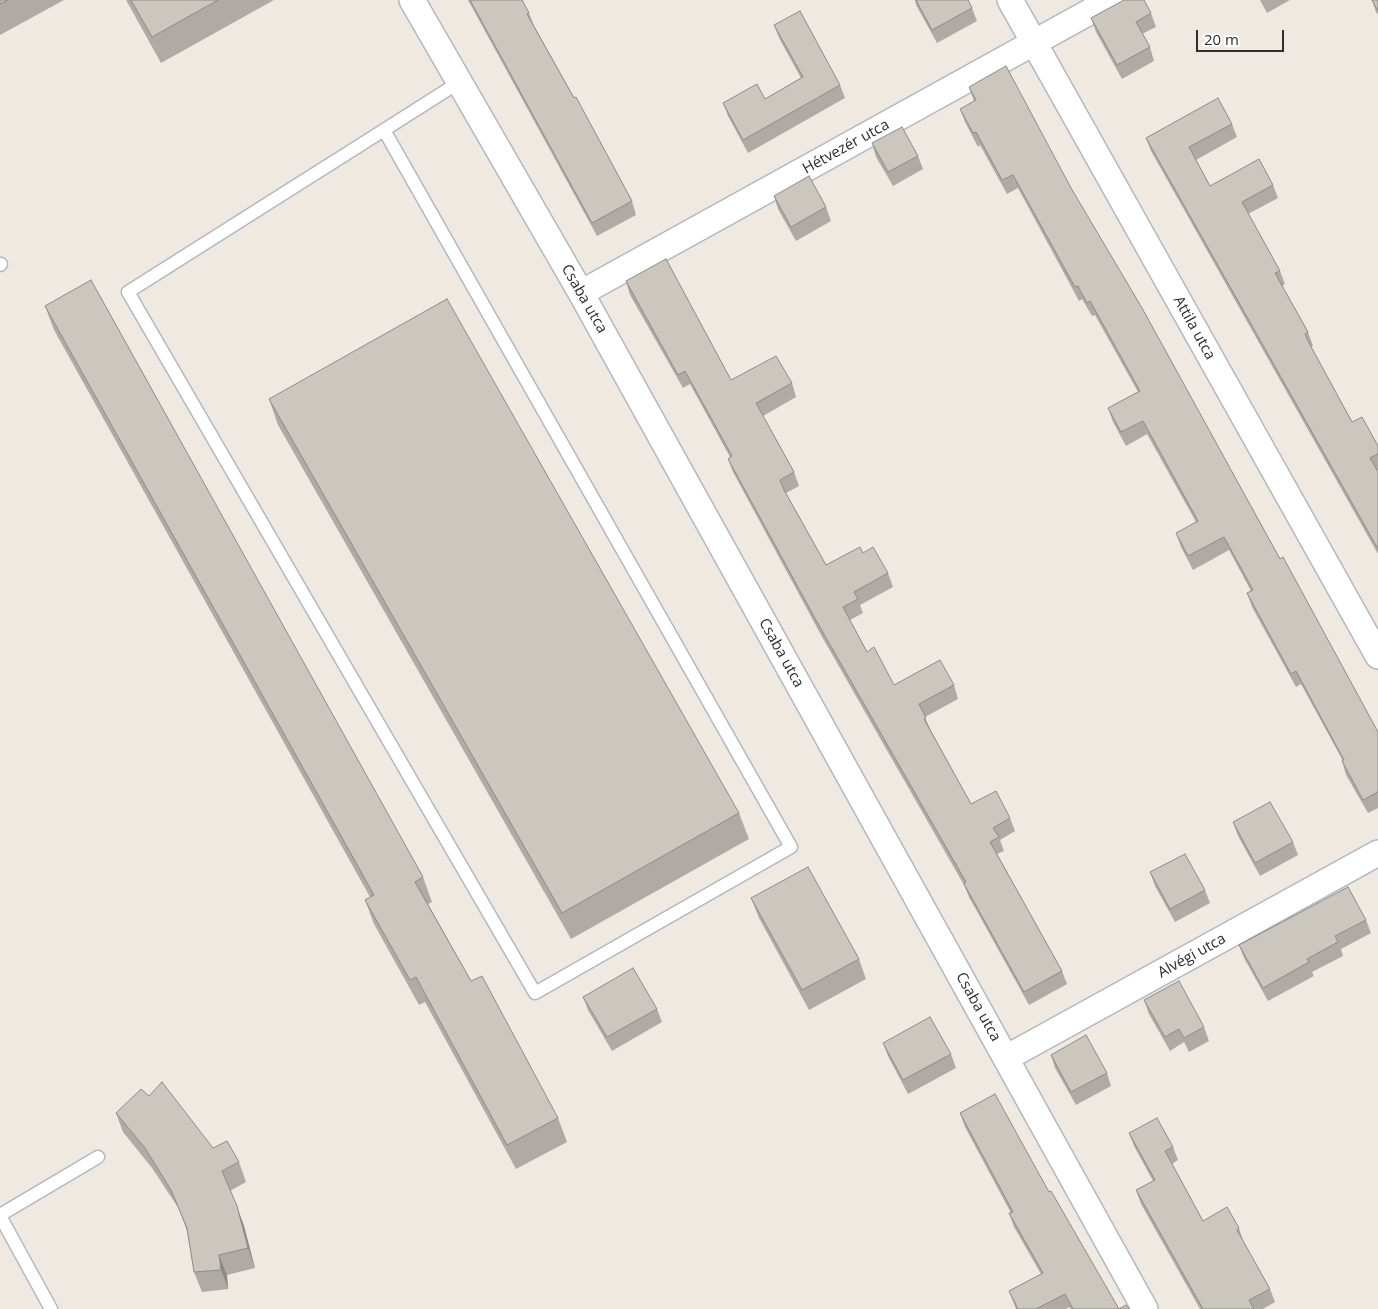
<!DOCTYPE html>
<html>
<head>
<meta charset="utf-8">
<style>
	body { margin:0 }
	#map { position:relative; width:1378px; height:1309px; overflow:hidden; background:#efe9e1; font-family:"Open Sans",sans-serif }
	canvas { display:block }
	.scale { position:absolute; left:1196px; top:30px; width:88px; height:22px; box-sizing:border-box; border:2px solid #2e2e2e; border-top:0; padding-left:6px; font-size:15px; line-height:18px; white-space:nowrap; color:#2e2e2e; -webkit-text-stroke:4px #fff; paint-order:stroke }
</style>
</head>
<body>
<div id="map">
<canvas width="1378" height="1309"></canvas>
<div class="scale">20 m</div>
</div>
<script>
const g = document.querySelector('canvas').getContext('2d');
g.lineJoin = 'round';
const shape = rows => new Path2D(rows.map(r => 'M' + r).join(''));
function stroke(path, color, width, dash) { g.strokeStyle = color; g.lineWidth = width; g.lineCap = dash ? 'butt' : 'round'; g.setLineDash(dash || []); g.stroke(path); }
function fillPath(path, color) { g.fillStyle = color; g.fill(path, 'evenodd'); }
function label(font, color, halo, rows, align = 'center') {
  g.font = font + ' "Open Sans",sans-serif'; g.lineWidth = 4.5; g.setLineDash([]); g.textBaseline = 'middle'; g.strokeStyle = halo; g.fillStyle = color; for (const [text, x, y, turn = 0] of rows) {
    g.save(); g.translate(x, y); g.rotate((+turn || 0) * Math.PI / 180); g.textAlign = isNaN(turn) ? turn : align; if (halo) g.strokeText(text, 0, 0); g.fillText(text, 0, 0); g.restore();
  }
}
const service = shape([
	[384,130,791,847,535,993,128,292,384,130,458,83],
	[0,265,1,264],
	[0,1215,98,1157],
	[0,1216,51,1309]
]);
const minor = shape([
	[412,0,581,293,1145,1309],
	[1010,0,1378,656],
	[581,293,1111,0],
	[1006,1058,1378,853]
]);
stroke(service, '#b4b7c1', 15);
stroke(minor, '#b4b7c1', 28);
stroke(service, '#fff', 12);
stroke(minor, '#fff', 25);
fillPath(shape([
	[0,0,64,0,0,35],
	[126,0,274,0,161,63],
	[468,0,522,0,529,13,534,26,632,201,636,215,597,236],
	[915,0,968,0,972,8,977,21,937,43,916,5],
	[1260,0,1290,0,1267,13],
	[1372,0,1378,0,1378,15,1376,12],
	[1151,13,1156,27,1142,34,1150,47,1154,61,1122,79,1096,32,1091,18],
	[774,25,840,85,845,98,748,153,728,116,723,103,765,99,801,78,779,38],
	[969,87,1071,188,1378,732,1378,808,1368,813,1346,775,1342,761,1343,761,1301,684,1296,687,1252,607,1247,593,1251,591,1229,550,1193,570,1181,547,1176,533,1196,522,1147,434,1126,446,1113,422,1108,408,1138,392,1095,315,1092,316,1082,299,1079,301,1018,188,1007,194,980,145,978,147,965,122,960,109,974,101],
	[1232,124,1237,137,1196,160,1210,186,1273,185,1278,198,1248,214,1280,271,1285,284,1282,286,1308,332,1313,346,1311,347,1352,422,1378,446,1378,470,1377,470,1378,472,1378,554,1151,151,1146,138],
	[872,143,918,156,923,169,893,186,876,157],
	[774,196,826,207,831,221,796,241,778,209],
	[626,281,731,380,792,383,796,397,763,416,794,472,799,486,786,493,826,565,863,553,888,573,893,587,860,605,863,613,850,620,867,652,894,685,954,685,958,699,925,717,931,731,971,804,1010,818,1015,831,1000,840,1004,851,997,854,1062,971,1067,984,1029,1005,969,897,964,885,821,635,733,472,728,459,730,457,690,384,683,388,630,295],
	[45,306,423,877,432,902,428,904,471,981,558,1118,567,1142,516,1169,425,1002,419,1005,374,924,365,900,370,897,54,330],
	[269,399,739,813,749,839,571,939,278,425],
	[1233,822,1293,842,1298,855,1260,876,1238,836],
	[1150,872,1205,890,1210,903,1175,922,1155,886],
	[751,898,859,959,866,979,809,1010,759,918],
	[1366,920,1371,933,1341,949,1343,956,1312,972,1314,976,1268,1001,1244,958,1239,945],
	[583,997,657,1009,662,1022,612,1051,588,1010],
	[1144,1000,1204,1027,1209,1041,1189,1052,1184,1042,1170,1051,1149,1014],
	[883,1043,951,1054,956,1068,908,1094,888,1056],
	[1051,1055,1107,1073,1111,1086,1076,1105,1055,1068],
	[149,1096,213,1148,239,1162,246,1182,230,1191,244,1226,255,1268,227,1275,228,1289,202,1292,194,1272,187,1231,179,1209,152,1168,123,1132,116,1113],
	[960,1113,1049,1192,1119,1309,1129,1309,1071,1309,1069,1307,1066,1309,1016,1309,1009,1291,1041,1274,1014,1227,1009,1213,1011,1213,965,1127],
	[1129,1133,1173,1147,1178,1160,1172,1164,1203,1221,1239,1228,1243,1241,1270,1289,1275,1302,1263,1309,1200,1309,1141,1204,1136,1190,1153,1181,1134,1146]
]), '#afaba4');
fillPath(shape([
	[237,1206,244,1226,255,1268,248,1248],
	[219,1255,227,1275,228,1289,221,1270]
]), '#8e8b86');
const building = shape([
	[0,0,8,0,0,4,0,0],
	[131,0,218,0,152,37,131,0],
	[470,0,522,0,529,13,527,14,574,98,576,97,632,201,592,223,470,0],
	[916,0,968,0,972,8,932,30,916,0],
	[1124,0,1144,0,1151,13,1136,22,1150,47,1117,65,1091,18,1124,0],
	[1372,0,1378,0,1378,11,1372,0],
	[800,11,840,85,743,140,723,103,757,84,765,99,803,77,774,25,800,11],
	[1006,66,1071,188,1142,308,1280,559,1283,557,1378,732,1378,792,1363,800,1342,761,1344,760,1296,671,1291,674,1247,593,1253,590,1224,537,1188,556,1176,533,1198,521,1143,421,1121,432,1108,408,1140,391,1090,301,1087,303,1078,286,1075,287,1013,175,1002,180,976,132,973,133,960,109,976,100,969,87,1006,66],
	[1218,98,1232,124,1189,147,1210,186,1259,159,1273,185,1242,202,1280,271,1275,273,1308,332,1305,334,1308,341,1352,422,1362,417,1378,446,1378,454,1370,458,1378,472,1378,549,1146,138,1218,98],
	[902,127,918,156,888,172,872,143,902,127],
	[809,176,826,207,791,227,774,196,809,176],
	[666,259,731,380,776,356,792,383,756,403,794,472,780,480,784,490,826,565,860,547,863,553,873,547,888,573,854,592,858,599,843,607,867,652,874,647,894,685,940,660,954,685,919,704,926,718,924,719,971,804,996,791,1010,818,993,828,999,837,990,842,1062,971,1024,992,964,884,966,882,817,622,728,459,732,456,685,371,678,375,626,281,666,259],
	[91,280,423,877,415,882,471,981,482,976,558,1118,507,1145,416,977,410,980,365,900,374,895,45,306,91,280],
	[447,299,739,813,562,913,269,399,447,299],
	[1270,802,1293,842,1255,863,1233,822,1270,802],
	[1185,854,1205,890,1170,909,1150,872,1185,854],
	[808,867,859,959,802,990,751,898,808,867],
	[1348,887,1366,920,1335,936,1338,942,1307,959,1309,962,1263,988,1239,945,1348,887],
	[633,968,657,1009,607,1037,583,997,633,968],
	[1179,981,1204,1027,1184,1038,1179,1029,1165,1037,1144,1000,1179,981],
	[930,1017,951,1054,903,1080,883,1043,930,1017],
	[1086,1035,1107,1073,1071,1092,1051,1055,1086,1035],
	[162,1082,213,1148,227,1141,239,1162,222,1171,237,1206,248,1248,219,1255,221,1270,194,1272,187,1228,171,1190,145,1148,116,1113,141,1089,149,1096,162,1082],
	[995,1094,1049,1192,1051,1191,1119,1309,1126,1305,1129,1309,1073,1309,1065,1294,1036,1309,1018,1309,1009,1291,1043,1273,1009,1213,1013,1212,960,1113,995,1094],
	[1157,1118,1173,1147,1165,1151,1203,1221,1227,1207,1239,1228,1237,1230,1270,1289,1249,1300,1254,1309,1203,1309,1136,1190,1155,1180,1129,1133,1157,1118]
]);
fillPath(building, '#cbc7bf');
stroke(building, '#8e8b86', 1);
label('15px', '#2e2e2e', '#fff', [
	["Hétvezér utca",846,147,-29],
	["Csaba utca",584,299,60],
	["Attila utca",1194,328,61],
	["Csaba utca",781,653,61],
	["Alvégi utca",1192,956,-29],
	["Csaba utca",978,1007,61]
]);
</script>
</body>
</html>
